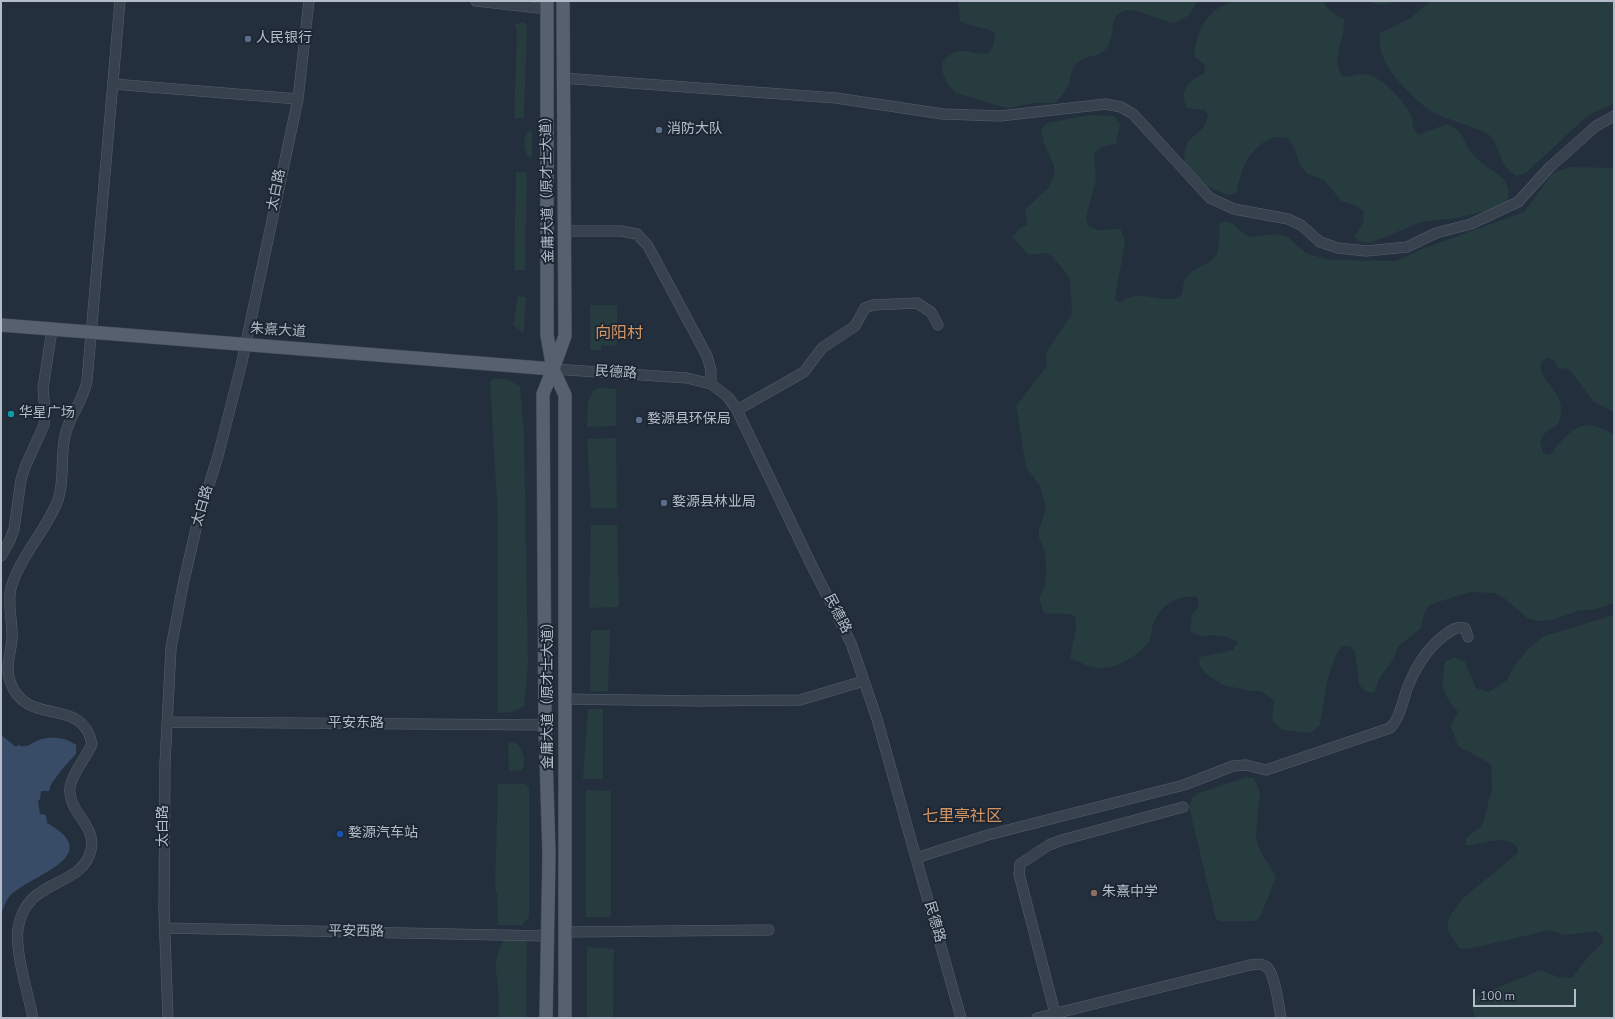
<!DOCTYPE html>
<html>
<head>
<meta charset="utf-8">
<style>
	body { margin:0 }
	#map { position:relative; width:1615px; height:1019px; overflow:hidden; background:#242f3e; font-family:"Nunito Sans",sans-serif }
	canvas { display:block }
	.frame { position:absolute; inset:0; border:2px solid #b4bcc9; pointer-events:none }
	.scale { position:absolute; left:1473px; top:989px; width:103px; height:18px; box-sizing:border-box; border:2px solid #b4bcc9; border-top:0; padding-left:5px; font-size:12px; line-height:14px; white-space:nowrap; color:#b4bcc9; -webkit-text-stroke:3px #1d2633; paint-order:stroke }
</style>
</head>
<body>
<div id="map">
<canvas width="1615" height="1019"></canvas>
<div class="frame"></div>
<div class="scale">100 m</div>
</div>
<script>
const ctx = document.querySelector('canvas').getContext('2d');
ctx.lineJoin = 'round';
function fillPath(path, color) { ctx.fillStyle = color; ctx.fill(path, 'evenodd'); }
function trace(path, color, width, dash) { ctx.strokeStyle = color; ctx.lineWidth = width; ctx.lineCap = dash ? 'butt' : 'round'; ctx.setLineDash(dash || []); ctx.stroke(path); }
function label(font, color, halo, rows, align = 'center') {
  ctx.font = font + ' "Nunito Sans","Noto Sans SC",sans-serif'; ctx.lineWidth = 4; ctx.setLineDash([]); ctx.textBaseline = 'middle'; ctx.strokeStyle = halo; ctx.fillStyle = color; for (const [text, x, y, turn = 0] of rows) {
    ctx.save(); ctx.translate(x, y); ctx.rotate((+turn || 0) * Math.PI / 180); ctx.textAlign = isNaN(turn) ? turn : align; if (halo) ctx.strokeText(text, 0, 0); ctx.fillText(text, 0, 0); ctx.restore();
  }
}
fillPath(new Path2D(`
	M 958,1 L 1198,1 L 1189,15 L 1175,23 C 1160,21 1138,9 1128,10 C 1109,12 1115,29 1110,41 C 1104,59 1087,54 1078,62 C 1070,69 1072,78 1068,87 C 1064,93 1059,99 1054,103 L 1034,103 L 1007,108 L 956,93 L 947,83 L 942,71 L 943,61 C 962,42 968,57 989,53 C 993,47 996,40 994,32 C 984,26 970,28 960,21 Z
	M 1236,1 L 1323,1 C 1326,10 1336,15 1344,19 C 1346,39 1330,59 1342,76 C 1350,78 1356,74 1363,74 C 1380,74 1404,101 1411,115 C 1414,119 1412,123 1413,127 C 1414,130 1417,133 1418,135 L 1447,124 C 1466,134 1461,137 1471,152 C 1479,164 1496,171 1504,180 C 1509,186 1509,194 1508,201 L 1494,209 L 1456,218 L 1421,222 L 1370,243 L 1358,241 L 1354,237 L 1363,223 L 1364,212 L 1355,205 L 1341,201 L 1324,180 L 1308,174 L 1300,165 L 1295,150 L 1288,138 C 1283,138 1276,136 1272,138 C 1248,148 1241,169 1237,192 L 1228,195 L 1201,184 L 1185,164 L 1184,155 L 1188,141 L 1204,127 L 1208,116 L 1205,110 L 1187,108 C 1178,91 1189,79 1204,74 L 1205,65 L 1194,56 C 1196,29 1209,7 1236,1 Z
	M 1368,1 L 1401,1 L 1379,5 Z
	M 1428,1 L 1614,1 L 1614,103 L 1587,116 L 1527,172 L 1517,176 C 1499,167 1502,151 1491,137 C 1485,129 1462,125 1452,120 C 1443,117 1431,112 1424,106 C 1404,89 1375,61 1380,33 L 1409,19 L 1429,3 Z
	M 525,22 L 527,28 L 524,118 L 514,118 L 517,31 L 515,24 Z
	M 1090,115 L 1114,116 L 1120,124 L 1116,144 L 1102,147 L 1094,153 L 1096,180 L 1088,209 L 1086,220 L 1089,226 C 1106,235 1107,226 1121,230 L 1125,242 L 1115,299 L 1120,303 C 1123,301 1127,298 1131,297 C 1148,292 1164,305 1181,296 C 1183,289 1183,281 1188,275 C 1195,267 1214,263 1217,253 C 1220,244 1219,233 1219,224 L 1224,221 L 1232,223 L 1245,235 L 1253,237 L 1275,234 L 1288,237 L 1307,254 L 1332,260 L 1396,261 L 1425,248 L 1524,212 L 1553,173 L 1569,167 L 1614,168 L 1614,412 L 1594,402 L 1569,369 L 1558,368 L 1555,361 L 1547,358 L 1541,362 C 1538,380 1559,388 1561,406 C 1562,412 1560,418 1558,424 L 1545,433 L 1540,441 L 1543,453 L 1550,455 C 1560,442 1575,421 1594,426 C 1601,427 1608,432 1614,435 L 1614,603 L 1593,610 L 1580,610 L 1552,620 L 1537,621 L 1527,618 L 1503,597 L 1495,593 L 1471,592 L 1441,601 L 1430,605 L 1424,613 L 1421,628 L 1398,647 L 1393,660 L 1380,677 L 1374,693 L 1367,692 L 1359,685 L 1355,652 L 1350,646 L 1342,646 L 1335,657 L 1327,682 L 1320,725 L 1311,733 L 1282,730 L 1272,721 L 1274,701 L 1261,691 L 1250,691 L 1223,685 L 1205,673 L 1199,664 L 1200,657 L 1233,650 L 1238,642 L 1228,637 L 1213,635 L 1202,637 L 1190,631 L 1192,614 L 1199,607 L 1197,597 C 1178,594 1160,606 1153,624 C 1151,629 1152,634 1150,639 C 1145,652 1116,669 1102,668 C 1090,668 1081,663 1070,658 L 1076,627 L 1075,616 C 1065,612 1055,615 1044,613 L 1039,599 L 1045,585 L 1046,569 L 1045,552 L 1039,538 L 1039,530 L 1046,508 L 1040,486 L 1026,467 L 1016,406 L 1047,366 L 1046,353 L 1072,314 L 1070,278 L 1052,256 L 1045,253 L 1028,255 L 1013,237 L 1019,229 L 1027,225 L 1025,210 L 1048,188 L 1054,176 L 1054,165 L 1044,144 L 1041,129 L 1047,123 Z
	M 532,131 L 532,157 L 529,157 C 523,150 523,140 527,132 Z
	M 516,172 L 527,172 L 525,270 L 514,270 Z
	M 518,296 L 526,297 L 524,331 L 522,332 L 513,325 Z
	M 590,305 L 617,305 L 617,346 L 602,345 L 601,350 L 590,350 Z
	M 493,379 L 506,379 L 520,386 L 524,433 L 528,664 L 524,706 L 512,712 L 498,713 L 498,518 L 490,383 Z
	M 598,388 L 616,389 L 616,426 L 587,427 C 588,413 585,395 598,388 Z
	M 616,438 L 617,508 L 591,508 L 587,439 Z
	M 591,525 L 617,525 L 619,607 L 589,608 Z
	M 1614,615 L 1614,1018 L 1475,1018 L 1472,1008 L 1477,996 L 1541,970 L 1558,977 L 1572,978 L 1588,957 L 1603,943 L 1602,936 L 1597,931 L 1564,935 L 1550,930 L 1468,949 L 1459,948 L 1447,929 L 1449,917 L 1463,898 L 1518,853 L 1517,846 C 1501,833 1483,846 1466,845 L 1466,838 L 1482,826 L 1492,789 L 1491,764 L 1458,746 L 1451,726 L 1458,712 C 1441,691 1441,689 1445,662 L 1454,657 L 1465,662 L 1476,688 L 1489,692 L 1507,680 L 1515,665 L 1528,649 L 1544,636 Z
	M 591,630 L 610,630 L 608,691 L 590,692 Z
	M 588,709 L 603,709 L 603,779 L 583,779 Z
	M 508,742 L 514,742 C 523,748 527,760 522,770 L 509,771 Z
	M 1247,777 L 1254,778 L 1260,792 L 1256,836 C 1259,856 1269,861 1276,877 L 1260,917 L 1255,921 L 1221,921 L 1216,919 L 1214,911 L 1189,807 L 1192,798 L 1199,793 Z
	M 498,784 L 525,784 L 529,787 L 529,917 L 522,925 L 498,925 L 497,894 L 495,888 Z
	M 586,790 L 611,791 L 611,915 L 610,917 L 586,917 Z
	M 505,938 L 527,939 L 526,1018 L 498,1018 C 498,1012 499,1005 499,999 C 498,974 490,960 505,938 Z
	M 587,947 L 614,949 L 613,1018 L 587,1018 Z`), '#263c3f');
fillPath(new Path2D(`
	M 1,735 L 16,747 L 18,745 C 29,749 31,742 42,739 C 52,736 68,738 76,745 L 76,754 L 63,768 L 51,784 L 49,791 L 41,791 L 40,800 L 38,800 L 40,814 L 46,815 L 47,823 C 109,857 26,876 9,897 C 5,902 3,909 1,914 Z`), '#394c67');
const minor = new Path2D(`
	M 476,1 L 547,9
	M 562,78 L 836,98 L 943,114 L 1000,116 L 1106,104 L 1121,107 L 1133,114 L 1210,198 L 1234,209 L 1288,219 L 1301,225 L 1320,242 L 1338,248 L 1366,251 L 1407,247 L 1436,233 L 1471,224 L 1518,202 L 1550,167 L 1596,126 L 1614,116
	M 113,84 L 298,99
	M 564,231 L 621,231 L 637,234 L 648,246 L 707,356 L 711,370 L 711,384
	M 553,369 L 687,378 L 711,384 L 728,397 L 737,410 L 810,562 L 851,643 L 877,719 L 961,1018
	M 737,410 L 804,372 L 822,348 L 855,326 L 865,308 L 873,305 L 917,303 L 931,312 L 938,325
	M 1,556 L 10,540 L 14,529 L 21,480 L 25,467 L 44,425 L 45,411 L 43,388 L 52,330
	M 565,699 L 699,701 L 800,700 L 864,681
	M 167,722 L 545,725
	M 916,858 L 988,835 L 1184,785 L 1233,766 L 1246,765 L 1266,770 L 1390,728 C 1400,718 1402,703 1407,689 C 1415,668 1427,648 1445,635 C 1451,630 1457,626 1465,628 L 1468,637
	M 165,928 L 547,936
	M 566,932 L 769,930
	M 1055,1013 L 1019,874 L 1020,864 L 1049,845 L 1062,840 L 1183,807
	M 33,1018 C 28,993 15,953 18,929 C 25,877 82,889 91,850 C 97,825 67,812 70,787 C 73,771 86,758 92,744 C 83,695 26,729 10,681 C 5,667 11,653 12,639 C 13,623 7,603 11,588 C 20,556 46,531 58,500 C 65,479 60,457 65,436 C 69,416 83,402 87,381 L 120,1
	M 168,1018 L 164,910 L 165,763 L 171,648 L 183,585 L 198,520 L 218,456 L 241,366 L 298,99 L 309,1
	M 1037,1018 L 1250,965 C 1256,964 1263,963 1268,968 C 1275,976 1279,1007 1281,1018`);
const major = new Path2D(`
	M 563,1 L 565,336 L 553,369 L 565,395 L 565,1018
	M 1,325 L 553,369
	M 546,1018 L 549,854 L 545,725 L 543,394 L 553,369 L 547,335 L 547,1`);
trace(minor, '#565f6c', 11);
trace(major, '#414a57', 14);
trace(minor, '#38414e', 10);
trace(major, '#56606e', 13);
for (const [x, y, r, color] of [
	[248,39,4,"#5c6f8a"],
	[659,130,4,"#5c6f8a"],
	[11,414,4,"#0f9aa8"],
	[639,420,4,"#5c6f8a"],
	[664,503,4,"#5c6f8a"],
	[340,834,4,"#1a4fb4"],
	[1094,893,4,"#8d6e63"]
]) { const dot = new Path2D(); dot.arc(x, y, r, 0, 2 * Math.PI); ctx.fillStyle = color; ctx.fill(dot); trace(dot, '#1d2633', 1.5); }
label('14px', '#b4bcc9', '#1d2633', [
	["人民银行",256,39],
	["消防大队",667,130],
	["华星广场",19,414],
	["婺源县环保局",647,420],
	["婺源县林业局",672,503],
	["婺源汽车站",348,834],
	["朱熹中学",1102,893]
], 'left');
label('14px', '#b4bcc9', '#1d2633', [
	["金庸大道（原才士大道）",548,186,-91],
	["太白路",277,190,-78],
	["朱熹大道",278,331,4],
	["民德路",616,373,4],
	["太白路",203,506,-74],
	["民德路",837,614,63],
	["金庸大道（原才士大道）",549,692,-90],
	["平安东路",356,724],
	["太白路",164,826,-90],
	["民德路",934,922,74],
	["平安西路",356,932,1]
]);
label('16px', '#d59563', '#1d2633', [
	["向阳村",619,334],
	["七里亭社区",962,817]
]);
</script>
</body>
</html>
